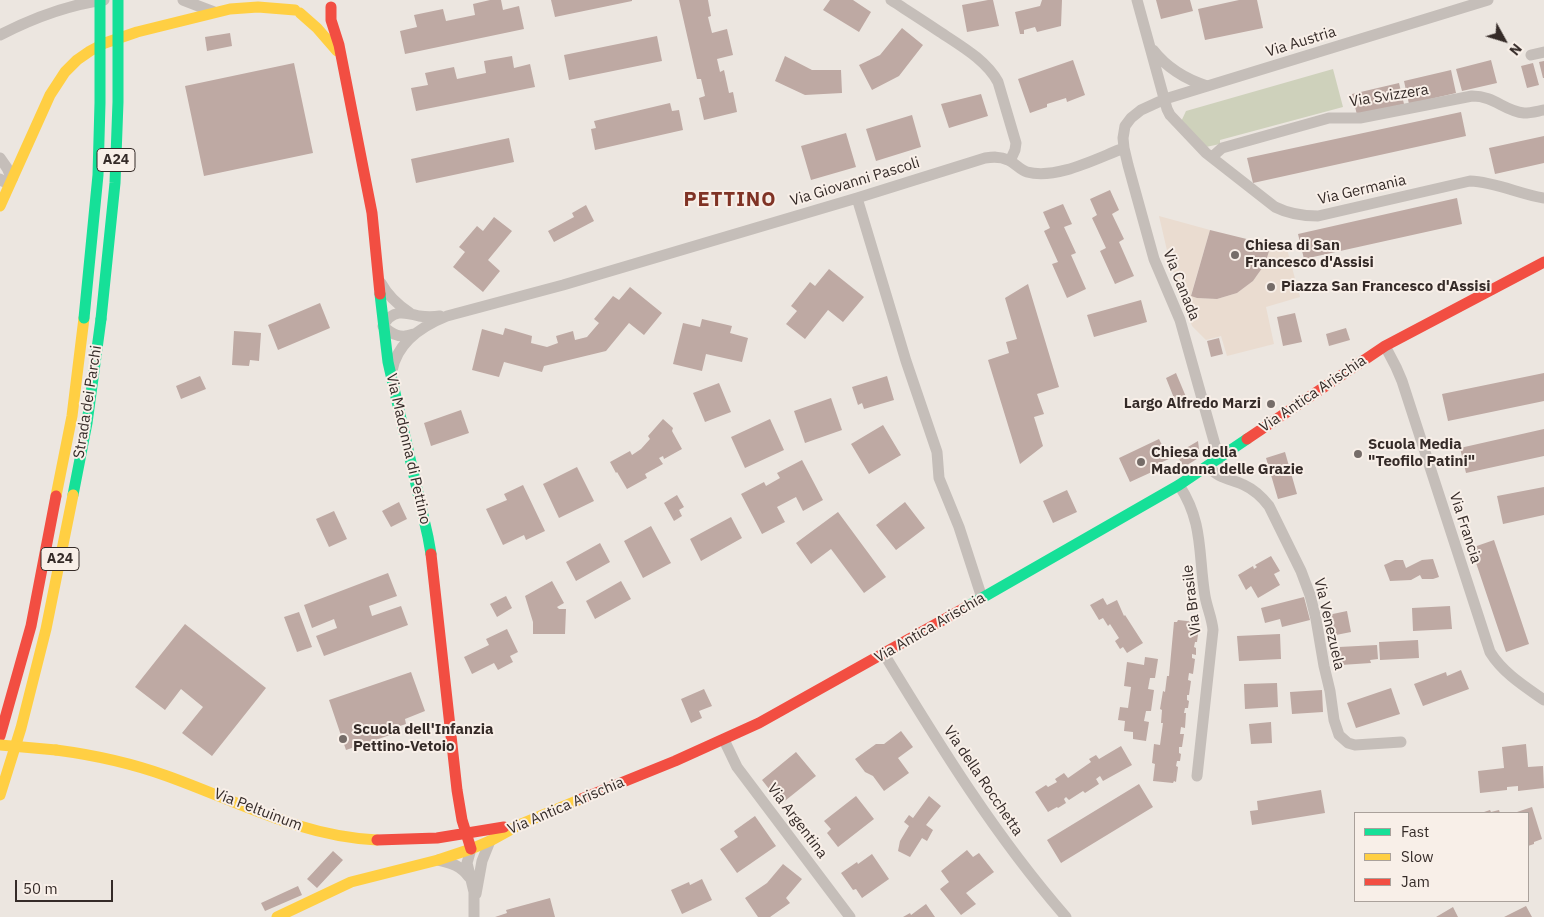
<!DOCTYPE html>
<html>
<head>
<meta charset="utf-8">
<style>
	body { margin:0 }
	#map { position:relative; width:1544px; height:917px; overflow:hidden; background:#ece6e0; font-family:"IBM Plex Sans",sans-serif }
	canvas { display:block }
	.legend { position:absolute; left:1354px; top:812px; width:175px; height:90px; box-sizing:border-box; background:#f8efe8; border:1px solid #aaa19b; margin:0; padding:6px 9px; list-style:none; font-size:15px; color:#352b28 }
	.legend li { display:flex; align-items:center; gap:10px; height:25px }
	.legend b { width:25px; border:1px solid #aaa19b }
	.north { position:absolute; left:1479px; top:15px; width:50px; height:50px; -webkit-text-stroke:4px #f8efe8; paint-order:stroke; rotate:129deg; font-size:14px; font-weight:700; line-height:20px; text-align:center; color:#352b28 }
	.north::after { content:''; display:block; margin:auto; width:18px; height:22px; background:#352b28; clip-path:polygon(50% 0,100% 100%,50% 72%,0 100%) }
	.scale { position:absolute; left:15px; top:880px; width:98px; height:22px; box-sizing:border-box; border:2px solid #352b28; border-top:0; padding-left:6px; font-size:15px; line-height:18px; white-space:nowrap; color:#352b28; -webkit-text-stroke:4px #f8efe8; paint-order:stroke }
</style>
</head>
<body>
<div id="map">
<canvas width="1544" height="917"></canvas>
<ul class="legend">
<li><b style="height:6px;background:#16e098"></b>Fast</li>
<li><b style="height:6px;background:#ffcf43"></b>Slow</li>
<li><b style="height:6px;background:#f24e42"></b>Jam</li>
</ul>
<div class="north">N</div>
<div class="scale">50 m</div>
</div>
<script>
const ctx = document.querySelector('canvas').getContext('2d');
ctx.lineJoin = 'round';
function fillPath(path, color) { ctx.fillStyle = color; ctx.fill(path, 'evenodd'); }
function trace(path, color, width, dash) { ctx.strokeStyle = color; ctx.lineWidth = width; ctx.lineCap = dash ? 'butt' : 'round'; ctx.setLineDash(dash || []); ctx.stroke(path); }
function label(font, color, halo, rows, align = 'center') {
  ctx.font = font + ' "IBM Plex Sans",sans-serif'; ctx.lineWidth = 4; ctx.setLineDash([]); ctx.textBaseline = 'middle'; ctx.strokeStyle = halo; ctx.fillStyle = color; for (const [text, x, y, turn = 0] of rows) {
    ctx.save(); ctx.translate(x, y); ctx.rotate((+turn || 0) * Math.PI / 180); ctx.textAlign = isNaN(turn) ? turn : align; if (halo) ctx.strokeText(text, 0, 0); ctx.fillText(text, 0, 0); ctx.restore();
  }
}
fillPath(new Path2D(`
	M 1333,69 L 1343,107 L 1220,140 L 1220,144 L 1206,147 L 1179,126 L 1186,111 Z`), '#ced1bb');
fillPath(new Path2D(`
	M 1159,216 L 1210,230 L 1191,295 L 1197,298 L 1217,299 L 1237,293 L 1253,281 L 1265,264 L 1271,245 L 1287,249 L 1300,297 L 1266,307 L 1274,344 L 1227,356 L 1221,336 L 1206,340 L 1192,326 L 1169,259 Z`), '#eadcd0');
fillPath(new Path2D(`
	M 490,0 L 501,0 L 503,10 L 519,6 L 524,29 L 405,54 L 400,31 L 417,27 L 414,15 L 443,9 L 446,21 L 475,15 L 473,4 Z
	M 551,0 L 632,0 L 632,1 L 555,17 Z
	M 679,0 L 708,0 L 711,16 L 708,17 L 712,33 L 727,29 L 733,55 L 717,59 L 720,72 L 724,70 L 729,93 L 733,92 L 737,112 L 704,120 L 699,98 L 705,96 L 701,79 L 697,79 Z
	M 830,0 L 853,0 L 871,12 L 859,32 L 823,10 Z
	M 988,0 L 993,0 L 999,26 L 967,32 L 962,5 Z
	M 1042,0 L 1062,0 L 1061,26 L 1037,32 L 1035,27 L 1024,30 L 1024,34 L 1020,34 L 1015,12 L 1040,6 Z
	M 1156,0 L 1190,0 L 1193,11 L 1161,19 Z
	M 1239,0 L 1257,0 L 1263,28 L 1205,40 L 1198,9 Z
	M 902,28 L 923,45 L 899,76 L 872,90 L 859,65 L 880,55 Z
	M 230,33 L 232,46 L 207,51 L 205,37 Z
	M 657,36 L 662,61 L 569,80 L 564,55 Z
	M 512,56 L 514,68 L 530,64 L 535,87 L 416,111 L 411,88 L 428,85 L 425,73 L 454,67 L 457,79 L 486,73 L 484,61 Z
	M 785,56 L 812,70 L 841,70 L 842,93 L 805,95 L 775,81 Z
	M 1073,60 L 1085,95 L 1067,102 L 1066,98 L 1047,104 L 1047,107 L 1030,113 L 1018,79 Z
	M 1491,60 L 1497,83 L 1462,91 L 1456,69 Z
	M 1544,61 L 1544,78 L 1543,78 L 1539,62 Z
	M 294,63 L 313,153 L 204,176 L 185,86 Z
	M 1533,63 L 1539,85 L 1527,88 L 1521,66 Z
	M 1451,70 L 1456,93 L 1409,104 L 1404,81 Z
	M 1399,83 L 1404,104 L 1357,115 L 1352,94 Z
	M 981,94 L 988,116 L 949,128 L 941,104 Z
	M 670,103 L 672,111 L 679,110 L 683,130 L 595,150 L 591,129 L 596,128 L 594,121 Z
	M 1461,112 L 1466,136 L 1253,183 L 1247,158 Z
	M 912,115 L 921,147 L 876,161 L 866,129 Z
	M 846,133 L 856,167 L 811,180 L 801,146 Z
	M 1544,136 L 1544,163 L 1495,174 L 1489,148 Z
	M 509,138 L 514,162 L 416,183 L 411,159 Z
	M 1110,190 L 1119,210 L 1112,214 L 1124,239 L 1119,242 L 1134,276 L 1115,284 L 1100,251 L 1106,248 L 1092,218 L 1097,215 L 1090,199 Z
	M 1457,198 L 1462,224 L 1304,259 L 1298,234 Z
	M 1063,204 L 1072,224 L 1064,227 L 1076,253 L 1071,255 L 1086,289 L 1067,298 L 1052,264 L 1058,262 L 1044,231 L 1050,228 L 1043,212 Z
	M 586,205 L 594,221 L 554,242 L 548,231 L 574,217 L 572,213 Z
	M 494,217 L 512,231 L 488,260 L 500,271 L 483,292 L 453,267 L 465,252 L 459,247 L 477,226 L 483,231 Z
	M 1210,230 L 1271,245 L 1265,264 L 1253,281 L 1237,293 L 1217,299 L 1197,298 L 1191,296 Z
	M 829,269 L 864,297 L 843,322 L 828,310 L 805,339 L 786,324 L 797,311 L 791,306 L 810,282 L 815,286 Z
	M 1028,284 L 1059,387 L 1037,394 L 1044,414 L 1034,417 L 1043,446 L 1020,464 L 988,360 L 1009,353 L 1006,342 L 1017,339 L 1005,298 Z
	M 630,287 L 662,313 L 644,335 L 629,323 L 606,351 L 544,366 L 542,372 L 504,362 L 499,377 L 472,370 L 482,329 L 503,335 L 505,328 L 532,336 L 531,343 L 547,347 L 558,343 L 556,336 L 573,331 L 575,340 L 587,337 L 599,323 L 594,319 L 613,296 L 619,300 Z
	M 1141,300 L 1147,322 L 1094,337 L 1087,315 Z
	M 320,303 L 330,328 L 278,350 L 268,325 Z
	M 1295,313 L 1302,342 L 1283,346 L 1277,317 Z
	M 702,319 L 732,326 L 730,333 L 748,338 L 742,362 L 706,354 L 702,371 L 673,364 L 683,323 L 700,327 Z
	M 1346,328 L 1350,340 L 1329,346 L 1326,334 Z
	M 234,331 L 261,333 L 259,361 L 250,360 L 249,366 L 232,365 Z
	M 1219,338 L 1223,354 L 1211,357 L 1207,341 Z
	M 1176,373 L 1189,404 L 1178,408 L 1166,378 Z
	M 1544,373 L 1544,401 L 1448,421 L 1442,394 Z
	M 200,376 L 206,389 L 181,399 L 176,386 Z
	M 887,376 L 894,400 L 864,409 L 862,403 L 858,405 L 852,387 Z
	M 719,383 L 731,412 L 705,422 L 693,393 Z
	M 831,398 L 842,430 L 805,443 L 794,411 Z
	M 461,410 L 469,433 L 431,446 L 424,423 Z
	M 663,419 L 673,428 L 672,431 L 682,449 L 664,459 L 663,456 L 659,458 L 663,464 L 645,474 L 647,478 L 627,489 L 617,472 L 616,473 L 610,462 L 630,451 L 632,455 L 641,449 L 650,439 L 648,436 Z
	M 770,419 L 784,450 L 745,468 L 731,437 Z
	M 883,425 L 901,455 L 869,474 L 851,444 Z
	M 1544,429 L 1544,456 L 1466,473 L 1460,448 Z
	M 1159,439 L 1169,459 L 1153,466 L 1154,471 L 1130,482 L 1119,458 Z
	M 1198,441 L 1200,457 L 1184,467 L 1176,454 Z
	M 1285,452 L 1297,494 L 1278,499 L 1266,458 Z
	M 802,460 L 823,500 L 803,511 L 796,497 L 777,507 L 785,522 L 762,534 L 741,494 L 764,482 L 766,486 L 780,478 L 777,473 Z
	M 577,467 L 594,501 L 559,518 L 543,484 Z
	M 523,485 L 545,531 L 526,540 L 524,535 L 503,545 L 486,509 L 507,500 L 504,494 Z
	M 1544,487 L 1544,515 L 1503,524 L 1497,496 Z
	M 1067,490 L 1077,512 L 1053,523 L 1043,501 Z
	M 677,495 L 684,507 L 679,510 L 682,516 L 674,521 L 664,503 Z
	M 399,502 L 407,519 L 391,527 L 382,511 Z
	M 905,502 L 925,528 L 896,550 L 876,525 Z
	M 334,511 L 347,539 L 329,547 L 316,519 Z
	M 838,512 L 886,577 L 864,593 L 831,549 L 811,564 L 796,543 Z
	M 731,517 L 742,538 L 701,561 L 690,539 Z
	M 651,526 L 671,563 L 643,578 L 624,541 Z
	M 1494,540 L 1529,644 L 1506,652 L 1471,548 Z
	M 600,543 L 610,562 L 576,581 L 566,562 Z
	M 1271,556 L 1280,571 L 1274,574 L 1280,585 L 1258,598 L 1251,586 L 1246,590 L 1238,575 L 1253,566 L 1254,569 L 1257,567 L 1255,565 Z
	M 1433,559 L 1439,577 L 1433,579 L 1422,579 L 1420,575 L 1411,580 L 1390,581 L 1384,565 L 1395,560 L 1403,560 L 1406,568 L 1422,560 Z
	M 388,573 L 397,596 L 369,606 L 372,616 L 401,606 L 408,625 L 324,656 L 316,636 L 337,628 L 334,619 L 312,628 L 304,605 Z
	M 552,581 L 564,603 L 557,607 L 559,609 L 566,609 L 565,634 L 533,634 L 533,622 L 525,596 Z
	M 621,581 L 631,599 L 595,619 L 586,601 Z
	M 506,596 L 512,608 L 497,617 L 490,604 Z
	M 1304,597 L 1310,620 L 1282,627 L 1280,619 L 1265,623 L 1261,608 Z
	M 1103,598 L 1107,605 L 1117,600 L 1124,616 L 1125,615 L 1143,643 L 1127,653 L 1123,647 L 1120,649 L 1115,641 L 1119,638 L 1110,624 L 1108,626 L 1103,618 L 1099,620 L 1090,605 Z
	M 1450,606 L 1452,629 L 1413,631 L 1412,608 Z
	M 1347,611 L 1351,632 L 1331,636 L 1328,615 Z
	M 299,612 L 312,647 L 297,652 L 284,617 Z
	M 1178,620 L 1196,622 L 1196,627 L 1199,627 L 1197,642 L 1195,642 L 1194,647 L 1196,648 L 1196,655 L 1192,654 L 1192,658 L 1195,659 L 1193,674 L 1189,673 L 1188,680 L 1191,681 L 1189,695 L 1187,695 L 1187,700 L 1189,701 L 1188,708 L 1185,708 L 1184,713 L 1186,713 L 1185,728 L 1181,727 L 1180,734 L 1184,734 L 1182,747 L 1179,747 L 1179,753 L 1181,754 L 1180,761 L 1177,761 L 1176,766 L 1178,767 L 1176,782 L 1174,781 L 1173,783 L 1153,781 L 1155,764 L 1152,763 L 1154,744 L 1160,745 L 1163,723 L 1161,723 L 1162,710 L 1160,709 L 1163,691 L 1165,692 L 1167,676 L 1169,676 L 1174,622 L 1177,622 Z
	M 185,624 L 266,688 L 212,756 L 182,733 L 203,707 L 181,689 L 165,710 L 135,687 Z
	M 507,629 L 518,652 L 510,656 L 513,662 L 498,670 L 494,663 L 472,674 L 464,657 L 489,645 L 486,639 Z
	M 1280,634 L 1281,659 L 1239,661 L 1237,636 Z
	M 1418,640 L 1419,658 L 1380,660 L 1379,642 Z
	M 1377,645 L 1378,659 L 1370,660 L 1371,663 L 1341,665 L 1339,647 Z
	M 1145,657 L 1158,659 L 1155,678 L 1150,678 L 1148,689 L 1154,690 L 1151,711 L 1146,711 L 1144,721 L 1149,722 L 1146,741 L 1133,739 L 1133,732 L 1124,731 L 1125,721 L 1118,720 L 1120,707 L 1128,708 L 1131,687 L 1124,686 L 1127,662 L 1144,665 Z
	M 1461,670 L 1469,689 L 1423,706 L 1414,684 L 1446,672 L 1447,676 Z
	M 411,672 L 425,711 L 405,719 L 406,724 L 388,730 L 390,735 L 346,750 L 329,700 Z
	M 1277,683 L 1278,707 L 1245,709 L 1244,684 Z
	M 1391,688 L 1400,714 L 1356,728 L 1347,703 Z
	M 704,689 L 712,706 L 699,711 L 702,718 L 691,723 L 681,699 Z
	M 1322,690 L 1323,712 L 1292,714 L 1290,692 Z
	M 1271,722 L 1272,743 L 1251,744 L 1249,724 Z
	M 901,731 L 913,747 L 898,758 L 909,773 L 884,791 L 873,776 L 865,772 L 855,759 L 876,744 L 884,744 Z
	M 1526,744 L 1528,767 L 1543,766 L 1544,788 L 1518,791 L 1518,786 L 1507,787 L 1507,790 L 1480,793 L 1478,771 L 1504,768 L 1502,747 Z
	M 1121,746 L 1132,765 L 1103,781 L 1100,776 L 1096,779 L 1099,784 L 1085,793 L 1083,791 L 1069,800 L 1066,797 L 1064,799 L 1066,803 L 1058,808 L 1057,807 L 1048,812 L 1035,792 L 1046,785 L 1048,787 L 1057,782 L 1055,779 L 1064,773 L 1068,778 L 1091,762 L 1089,759 L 1096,755 L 1099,759 Z
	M 796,752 L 816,776 L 781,804 L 762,780 Z
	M 1139,784 L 1153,807 L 1061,863 L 1047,840 Z
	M 1321,790 L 1325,813 L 1252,825 L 1250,811 L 1258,810 L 1257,801 Z
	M 856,796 L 874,819 L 838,847 L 827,833 L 831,829 L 824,821 Z
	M 929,796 L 941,806 L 926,825 L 933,830 L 927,841 L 922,838 L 910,857 L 898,851 L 900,841 L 909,826 L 904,822 L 909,815 L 913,818 Z
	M 1532,807 L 1542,839 L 1534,842 L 1534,844 L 1528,846 L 1528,813 L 1514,813 Z
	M 1490,810 L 1491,812 L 1499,810 L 1500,813 L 1481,813 Z
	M 755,816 L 776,846 L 737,873 L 720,849 L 738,837 L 734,831 Z
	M 967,850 L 973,857 L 979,853 L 994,872 L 966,893 L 976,904 L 961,915 L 940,889 L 949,882 L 941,871 Z
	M 333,851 L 343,860 L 317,888 L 307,879 Z
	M 872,854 L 889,879 L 862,898 L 856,889 L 853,890 L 841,873 L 857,862 L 858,864 Z
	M 783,864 L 802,879 L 786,898 L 790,903 L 770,917 L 758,917 L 745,898 L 767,883 Z
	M 702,879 L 712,900 L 682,914 L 671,890 L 689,882 L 690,885 Z
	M 298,886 L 302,895 L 265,911 L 261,903 Z
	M 550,898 L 555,917 L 495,917 L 507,913 L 506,910 Z
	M 926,904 L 935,917 L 903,917 L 910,913 L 911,915 Z
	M 1526,906 L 1532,917 L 1504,917 Z
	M 1453,907 L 1458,917 L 1436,917 Z`), '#bea9a3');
trace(new Path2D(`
	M 183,0 L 214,12
	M 891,0 C 908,11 924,21 940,32 C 961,46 986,60 998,82 L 1016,143 L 1015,150 L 1010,161
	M 1137,0 L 1167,109 L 1170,115 L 1206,153 L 1275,207 C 1289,214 1303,216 1318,216 L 1470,181 C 1496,182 1519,194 1544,198
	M 0,35 C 33,18 67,5 104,0
	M 1153,50 C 1167,68 1185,79 1207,86
	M 1531,55 L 1544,52
	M 1212,157 L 1222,148 L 1329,118 L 1360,118 L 1472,96 C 1495,96 1504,111 1524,113 C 1531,113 1538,111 1544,110
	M 0,158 L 7,168 L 12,179 C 7,183 4,183 0,179
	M 857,198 L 906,361 L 937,452 L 939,478 L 959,527 L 982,598
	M 381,283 C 388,296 398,305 410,313
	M 414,334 C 401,339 392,335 383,326 C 392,309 404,312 419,316 C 426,317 434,317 440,316
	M 1385,346 L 1396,367 L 1402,381 L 1490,652 C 1503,673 1524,686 1544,700
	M 392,371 C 397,342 422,326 447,316 L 563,285 L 857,198 L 985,158 C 992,157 1000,156 1008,160 C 1015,163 1020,170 1027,172 C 1057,180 1097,158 1124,148
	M 1219,459 L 1180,320 L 1154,259 L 1128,165 L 1124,148 L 1123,138 L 1125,126 L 1131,118 L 1141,110 L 1165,99 L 1488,0
	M 1208,466 C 1217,478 1231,479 1244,485 C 1255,490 1262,497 1269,506 L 1301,571 L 1310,595 L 1316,619 L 1324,666 L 1330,691 L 1334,720 L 1339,735 L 1348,743 L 1355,745 L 1401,742
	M 1179,485 C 1204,523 1198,554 1205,596 C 1207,608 1212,618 1213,630 L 1197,776
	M 884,654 C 940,746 996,837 1066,917
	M 724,740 L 737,767 L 850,917
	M 471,849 L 467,863 L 474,892 L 474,917
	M 438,860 C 452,863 461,866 469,877
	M 476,894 L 482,861 L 490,841`), '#c5beb9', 11);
trace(new Path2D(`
	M 380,294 L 388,362 L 428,537 L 431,554
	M 73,495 L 87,423 L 101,319
	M 968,606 L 1179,485 L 1247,439`), '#16e098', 11);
trace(new Path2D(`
	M 300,13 L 317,28 L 337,51
	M 0,206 L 50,95 L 65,72 L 77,60 L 90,51 L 105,43 L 137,32 L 230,9 L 258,7 L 295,10
	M 56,496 L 72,416 L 84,318
	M 56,750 C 94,755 131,763 167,776 C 237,801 302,837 377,840
	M 0,795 L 21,728 L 46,629 L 73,495
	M 277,917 L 351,882 L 438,860 L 471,849 L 492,840 L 521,824 L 581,799`), '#ffcf43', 11);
trace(new Path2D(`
	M 331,7 L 331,20 L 339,45 L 372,213 L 380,294
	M 1247,439 L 1385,346 L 1544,262
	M 431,554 L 457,790 L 462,820 L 471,849
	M 0,736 L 31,626 L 56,496
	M 581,799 L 675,761 L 759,723 L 968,606
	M 377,840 L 437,838 L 504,827`), '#f24e42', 11);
trace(new Path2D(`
	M 84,318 L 98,175 L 100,103 L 100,0
	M 101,319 L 115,183 L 118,102 L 118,0`), '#16e098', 11);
trace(new Path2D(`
	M 0,745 L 56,750`), '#ffcf43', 11);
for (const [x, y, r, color] of [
	[1235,255,5,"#756c68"],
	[1271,287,5,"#756c68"],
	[1271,404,5,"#756c68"],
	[1358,454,5,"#756c68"],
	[1141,462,5,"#756c68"],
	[343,739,5,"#756c68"]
]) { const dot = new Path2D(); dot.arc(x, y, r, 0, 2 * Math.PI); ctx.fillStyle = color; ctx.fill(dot); trace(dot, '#f8efe8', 2); }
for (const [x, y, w] of [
	[116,160,38],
	[60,559,38]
]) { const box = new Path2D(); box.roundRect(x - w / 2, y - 11.5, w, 23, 4); ctx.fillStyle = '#f8efe8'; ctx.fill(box); trace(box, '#352b28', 1); }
label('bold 14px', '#352b28', null, [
	["A24",116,160],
	["A24",60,559]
]);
label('15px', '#352b28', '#f8efe8', [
	["Via Austria",1301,42,-17],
	["Via Svizzera",1389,96,-9],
	["Via Giovanni Pascoli",855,182,-17],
	["Via Germania",1362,190,-13],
	["Via Canada",1181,285,68],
	["Via Antica Arischia",1313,394,-34],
	["Strada dei Parchi",88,402,-81],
	["Via Madonna di Pettino",408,449,77],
	["Via Francia",1465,528,72],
	["Via Brasile",1192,600,-97],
	["Via Venezuela",1329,624,77],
	["Via Antica Arischia",930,628,-30],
	["Via della Rocchetta",983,781,56],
	["Via Antica Arischia",566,806,-23],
	["Via Peltuinum",258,810,21],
	["Via Argentina",797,821,53]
]);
label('bold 15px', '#352b28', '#f8efe8', [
	["Chiesa di San",1245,246],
	["Francesco d'Assisi",1245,263],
	["Piazza San Francesco d'Assisi",1281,287],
	["Largo Alfredo Marzi",1261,404,"right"],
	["Scuola Media",1368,445],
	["\"Teofilo Patini\"",1368,462],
	["Chiesa della",1151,453],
	["Madonna delle Grazie",1151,470],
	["Scuola dell'Infanzia",353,730],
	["Pettino-Vetoio",353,747]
], 'left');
ctx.letterSpacing = '1px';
label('bold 20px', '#803325', '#f8efe8', [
	["PETTINO",730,200]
]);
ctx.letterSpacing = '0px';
</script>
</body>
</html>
